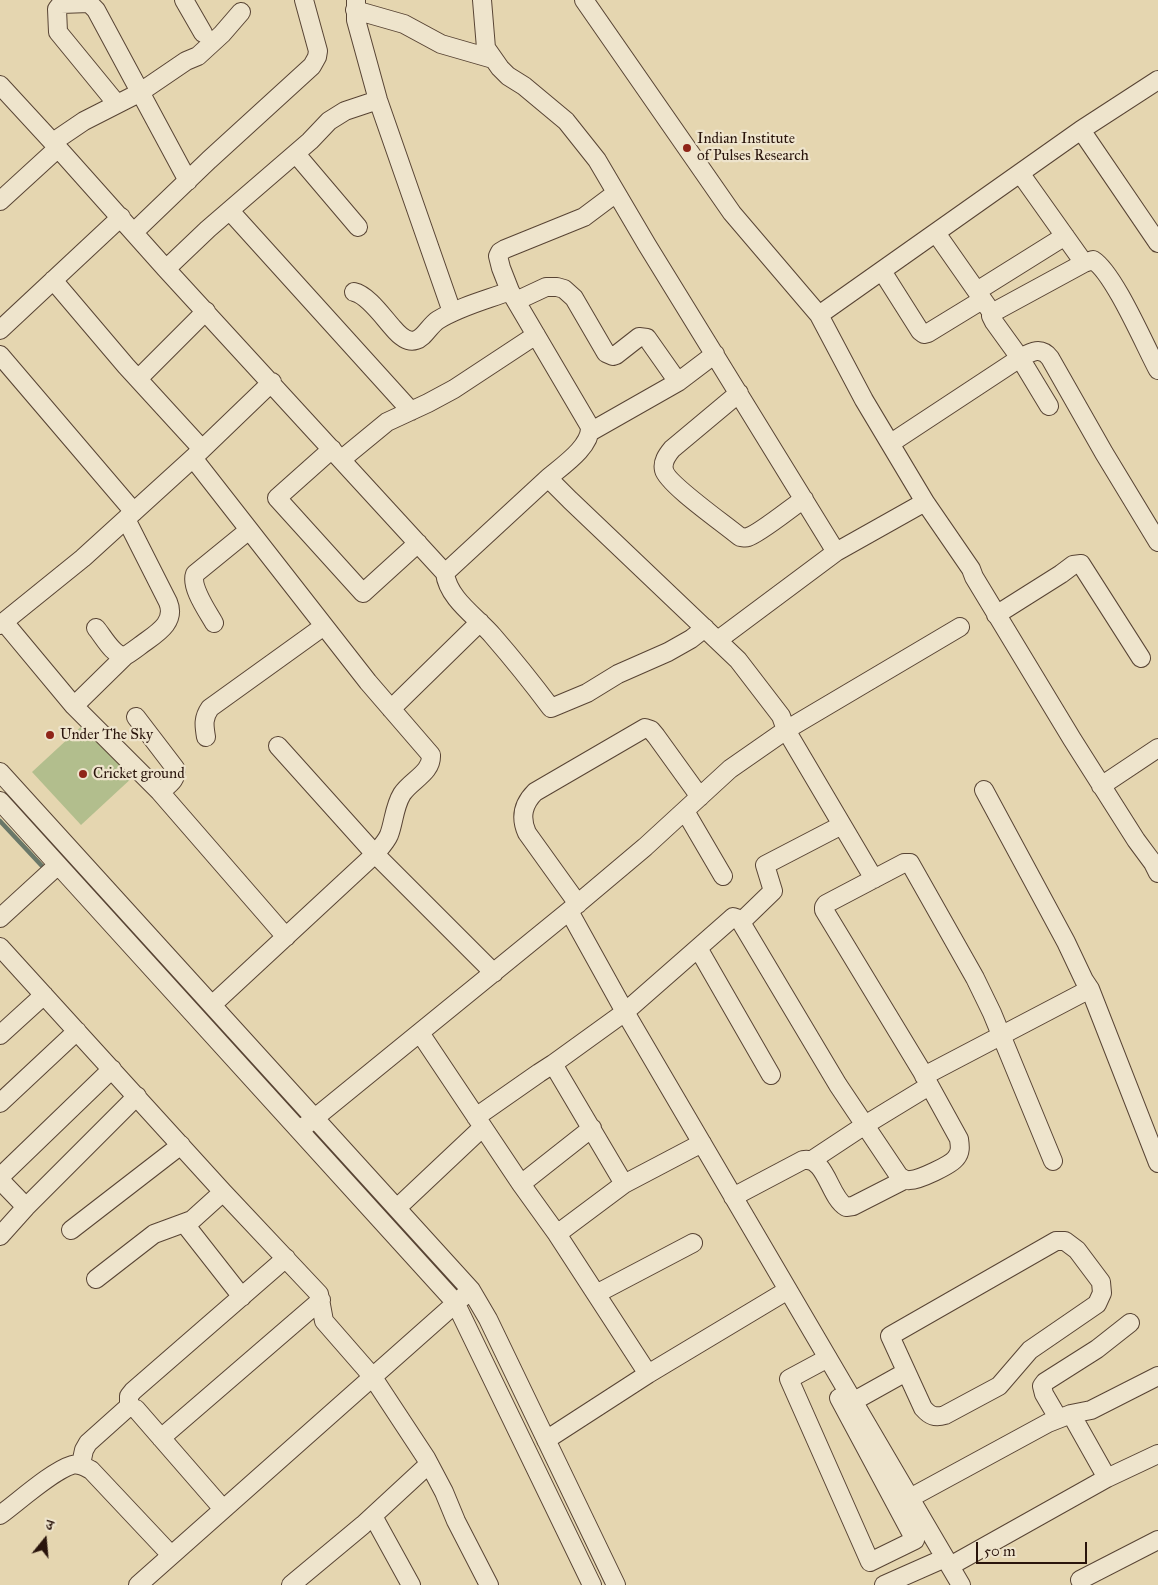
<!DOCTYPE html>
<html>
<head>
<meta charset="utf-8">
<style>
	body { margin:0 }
	#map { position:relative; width:1158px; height:1585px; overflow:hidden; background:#e5d6b0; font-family:"IM FELL Great Primer","Noto Serif Devanagari",serif }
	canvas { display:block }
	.north { position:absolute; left:20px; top:1515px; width:50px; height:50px; -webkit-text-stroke:4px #eee4cc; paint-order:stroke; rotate:17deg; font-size:14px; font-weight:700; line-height:20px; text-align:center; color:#29140b }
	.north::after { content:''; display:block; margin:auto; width:18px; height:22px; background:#29140b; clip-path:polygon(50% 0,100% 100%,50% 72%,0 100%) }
	.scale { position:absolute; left:976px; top:1542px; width:111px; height:22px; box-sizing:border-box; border:2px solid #29140b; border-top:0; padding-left:6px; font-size:15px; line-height:18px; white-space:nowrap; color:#29140b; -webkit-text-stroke:4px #eee4cc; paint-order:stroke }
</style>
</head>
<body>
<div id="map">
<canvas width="1158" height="1585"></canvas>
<div class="north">उ</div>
<div class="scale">50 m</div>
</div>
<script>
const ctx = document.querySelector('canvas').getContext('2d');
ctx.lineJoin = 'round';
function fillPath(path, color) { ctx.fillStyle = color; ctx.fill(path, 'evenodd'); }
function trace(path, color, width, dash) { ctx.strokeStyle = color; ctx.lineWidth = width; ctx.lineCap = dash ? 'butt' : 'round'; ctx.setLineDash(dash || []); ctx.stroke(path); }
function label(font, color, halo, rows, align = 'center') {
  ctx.font = font + ' "IM FELL Great Primer",serif'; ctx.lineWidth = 4.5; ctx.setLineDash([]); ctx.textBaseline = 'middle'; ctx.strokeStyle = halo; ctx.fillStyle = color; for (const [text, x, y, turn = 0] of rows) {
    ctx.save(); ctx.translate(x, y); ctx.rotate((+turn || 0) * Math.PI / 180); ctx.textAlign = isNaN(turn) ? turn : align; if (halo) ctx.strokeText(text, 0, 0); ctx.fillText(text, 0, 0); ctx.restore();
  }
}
fillPath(new Path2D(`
	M 85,723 L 134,776 L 81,825 L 32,772 Z`), '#b2be8d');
trace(new Path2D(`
	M 0,821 L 42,866`), '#6a7869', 4.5);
const minor = new Path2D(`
	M 184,0 L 203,33
	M 356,0 L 356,20 L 378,100 L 452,312
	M 482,0 L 486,48 L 500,68 L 508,76 L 524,86 L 566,121 L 597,160 L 647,245 L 836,552
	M 584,0 L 732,213 L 819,315 L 1081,130
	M 355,10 L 404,24 L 441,44 L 493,59
	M 1158,80 L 1081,130 L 1158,243
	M 0,85 L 58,148 L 0,201
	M 117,104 L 58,32 L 57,9 L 61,4 L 89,3 L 96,10 L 188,181
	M 53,142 L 84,121 L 139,93 L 186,61 L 198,56 L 222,34 L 241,12
	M 58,148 L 166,269 L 445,573
	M 296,154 L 358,227
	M 1020,173 L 1084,263 L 1093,260 C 1114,273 1145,346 1158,370
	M 230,211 L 411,411
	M 134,232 L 209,160 L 312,66 L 317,57 L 318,51 L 304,0
	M 936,233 L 992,313 L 991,316 L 994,322 L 1020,358 C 1031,352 1041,346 1050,358 L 1104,453 L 1158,542
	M 166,269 L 208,229 L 310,141 L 329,121 L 345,111 L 378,100
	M 882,271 L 920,331 L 924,334 L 928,333 L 982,300
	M 53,280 L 126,366 L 202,449
	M 977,291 L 1065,236
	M 354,292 C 368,295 383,317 393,328 C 398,334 407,343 416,340 C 424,338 430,325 438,320 C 461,306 486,300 510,291
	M 516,301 L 546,287 L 557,287 L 564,289 L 574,298 L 606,353 L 613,356 L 616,355 L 639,337 L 647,338 L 678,382
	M 992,313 L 1084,263
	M 819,315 L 864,400 L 925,502 L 971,569 L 974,577 L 1072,739 L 1136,840 L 1153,863 L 1158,873
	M 0,330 L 121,217
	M 0,355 L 134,512
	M 138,379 L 206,311
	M 739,393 L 672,449 C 667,455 662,462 664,470 C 667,484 726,525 740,537 C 743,537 745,538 748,537 C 759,534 792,507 804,499
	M 590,432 L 678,382 L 715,354
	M 891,443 L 1020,358 L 1049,406
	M 332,449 L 277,498 L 363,593 L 418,543
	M 193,458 L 368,682 L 431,755 C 432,773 411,780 402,794 C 394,807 394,822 389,835 C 386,842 380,848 375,854 L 212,1005
	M 342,459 L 387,422 L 428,403 L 454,389 L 536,335
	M 548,478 C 562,466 591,447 590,427 L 510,291 L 501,268 L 498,256 L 500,252 L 505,249 L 584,217 L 616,193
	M 996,615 L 1061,574 L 1073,565 L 1081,564 L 1141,658
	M 4,622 L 74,706 L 160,792 L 286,937
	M 214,623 C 208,612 190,587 195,574 L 249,530
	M 0,625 L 83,558 L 193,458 L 272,382
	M 96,628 C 103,636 113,656 125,656 C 132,652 138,647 145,642 C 159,632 176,621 168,602 L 126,519
	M 705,628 L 691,639 L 668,652 L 618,674 L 587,693 L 551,708 C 533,684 513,659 493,636 C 477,617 448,599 445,573 L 548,478 L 570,500 L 738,660 L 781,716 L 786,730 L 874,879
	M 718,640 L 836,552 L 925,502
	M 74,706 L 125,656
	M 391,709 L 480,622
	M 136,717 L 175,768 C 178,780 168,785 160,792
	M 206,737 C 204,725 203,718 210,708 L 324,626
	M 278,746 L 375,854 L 494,973
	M 0,772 L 471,1290 L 488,1319 L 616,1585
	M 1101,786 L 1158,748
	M 984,790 L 1066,942 L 1084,980 L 1090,989 L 1158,1163
	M 0,801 L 455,1302 L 592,1585
	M 685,811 L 723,876
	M 578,904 L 527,833 C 520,817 523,804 535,792 L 645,728 L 651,730 L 656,736 L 700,797
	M 569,911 L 625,1012 L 961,1585
	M 0,918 L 58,865
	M 741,922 L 773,891 L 765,865 L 842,825
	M 0,947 L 223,1192 L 319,1294 L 324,1321 L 372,1376 L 426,1458 L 444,1492 L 456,1521 L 489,1585
	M 698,948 L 731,919 L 733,917 L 739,919 L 838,1085 L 899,1176 C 902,1178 906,1181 910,1180 C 919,1180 951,1165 956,1158 C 961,1152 960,1146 959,1139 L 921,1070 L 824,910 L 824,907 L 826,904 L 904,863 L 910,863 L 975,978 L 992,1013 L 1053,1161
	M 420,1033 L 521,1184 L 557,1234 L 648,1374
	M 0,1035 L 44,995
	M 553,1064 L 625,1012 L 698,948 L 771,1075
	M 924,1076 L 1090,989
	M 0,1103 L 77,1031
	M 476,1117 L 539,1073 L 553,1064 L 624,1184 L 557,1234
	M 305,1126 L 569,911 L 645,847 L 730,769 L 786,730 L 960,627
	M 812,1160 L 865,1125 L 929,1086
	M 0,1177 L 112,1069
	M 0,1180 L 26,1207
	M 521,1184 L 592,1128
	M 624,1184 L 702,1143
	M 733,1197 L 803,1160 C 826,1156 829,1197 846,1207 L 853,1206 L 904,1180
	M 397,1208 L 483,1127
	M 184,1223 L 242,1297
	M 71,1230 L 181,1145
	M 0,1236 L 26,1207 L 137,1096
	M 1056,1241 L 1065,1241 L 1077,1250 L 1101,1282 L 1102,1293 L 1097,1304 L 1030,1350 L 999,1386 L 945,1415 C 935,1418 930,1416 923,1408 L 890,1336 Z
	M 96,1279 L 154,1234 L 192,1220 L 223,1192
	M 596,1294 L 693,1243
	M 828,1358 L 789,1379 L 870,1562 L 915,1540 L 839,1398
	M 854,1401 L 906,1372
	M 129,1407 L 129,1396 L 133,1391 L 286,1258
	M 1071,1414 L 1107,1478
	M 1058,1418 L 1044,1394 L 1042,1386 L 1045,1382 L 1097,1349 L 1130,1323
	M 161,1438 L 321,1300
	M 546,1440 L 648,1374 L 788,1290
	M 81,1464 L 84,1450 L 88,1443 L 126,1409 L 129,1407 L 136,1409 L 223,1509
	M 910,1498 L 1048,1423 L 1071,1414 L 1091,1410 L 1158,1376
	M 0,1515 C 18,1502 52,1471 72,1465 C 79,1463 85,1467 91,1470 L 171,1555
	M 373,1516 L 411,1585
	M 950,1566 L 1107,1478 L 1158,1454
	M 1080,1580 L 1158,1540
	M 138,1585 L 465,1295
	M 291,1585 L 363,1525 L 429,1464
	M 884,1585 L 945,1558`);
trace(minor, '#584434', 20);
trace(minor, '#eee4cc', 18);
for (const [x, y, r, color] of [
	[687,148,5,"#8f2418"],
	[50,735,5,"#8f2418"],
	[83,774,5,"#8f2418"]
]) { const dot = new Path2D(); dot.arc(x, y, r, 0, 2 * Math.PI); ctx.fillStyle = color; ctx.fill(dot); trace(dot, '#eee4cc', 2); }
label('15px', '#29140b', '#eee4cc', [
	["Indian Institute",697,139],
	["of Pulses Research",697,156],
	["Under The Sky",60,735],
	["Cricket ground",93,774]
], 'left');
</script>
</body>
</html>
